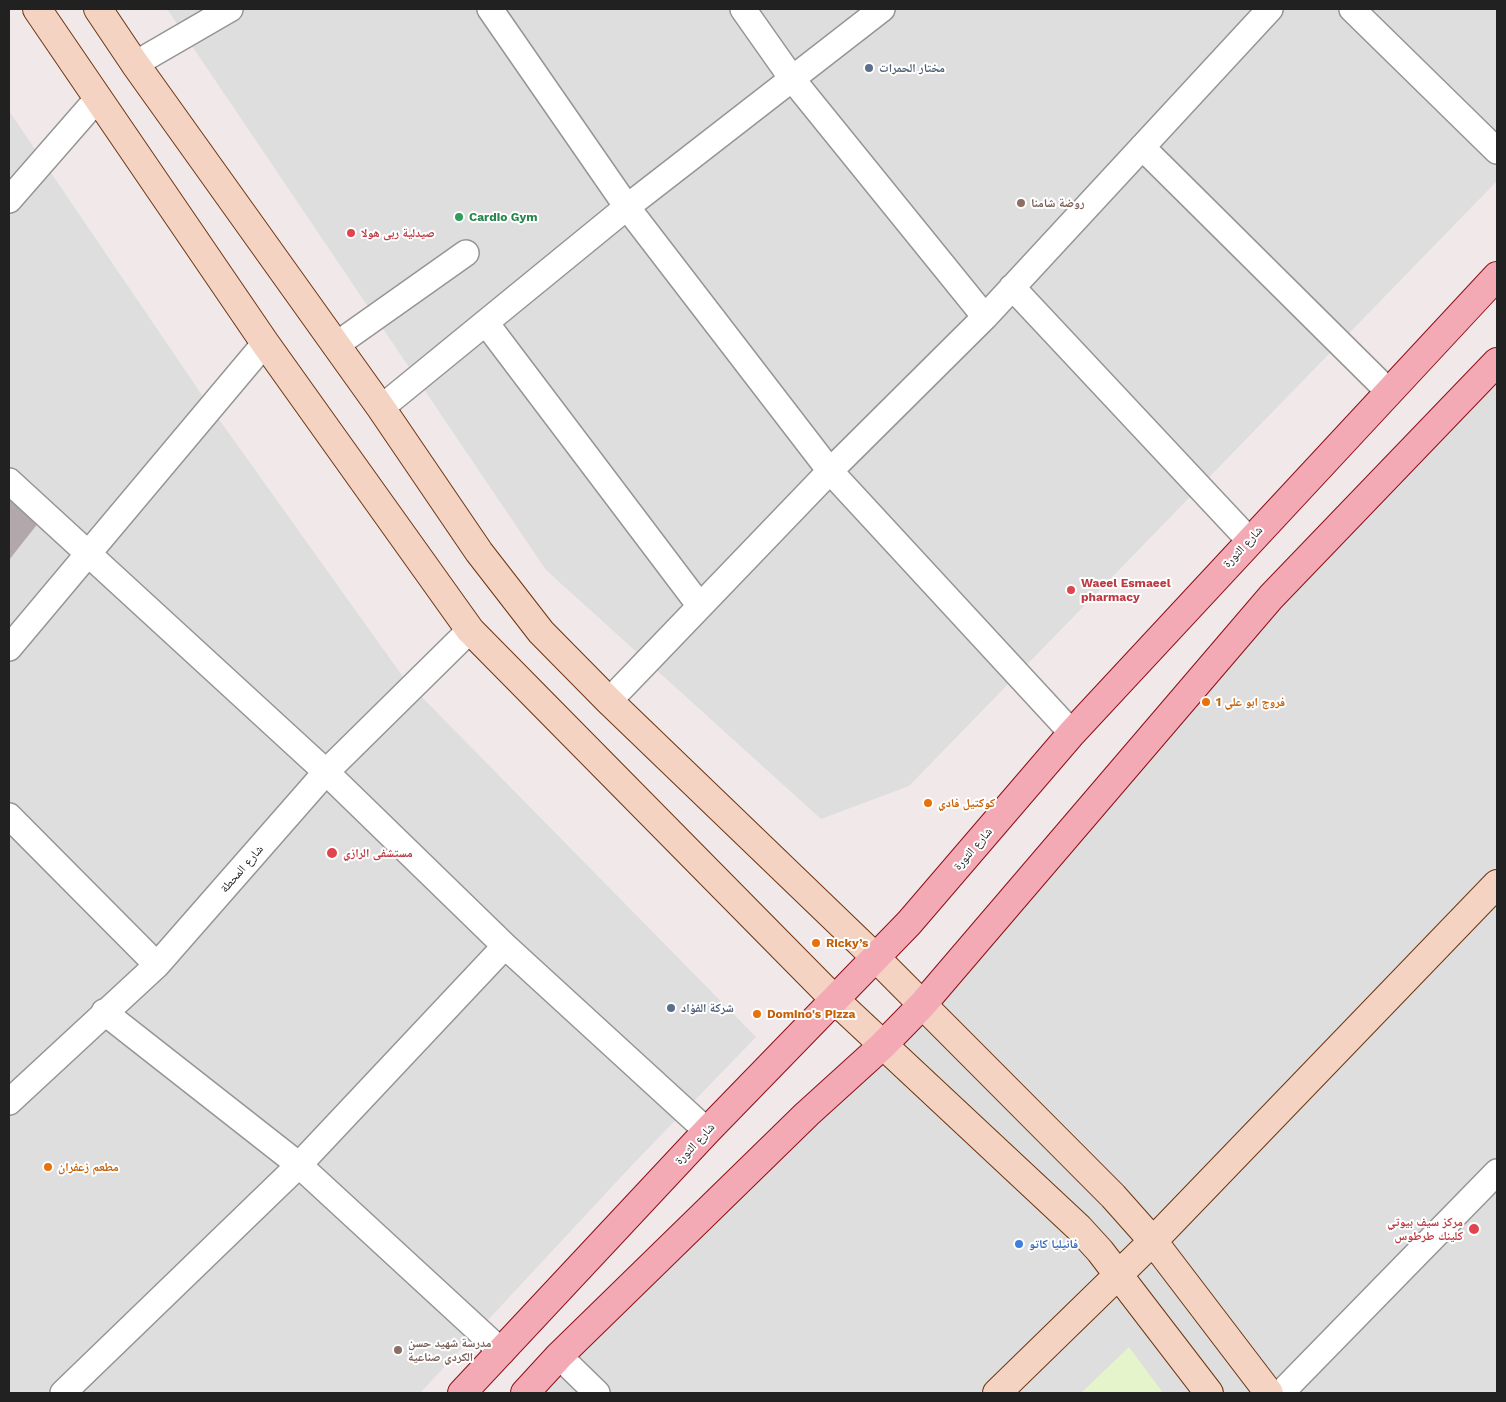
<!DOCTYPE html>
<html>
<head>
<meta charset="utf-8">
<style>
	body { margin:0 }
	#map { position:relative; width:1506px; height:1402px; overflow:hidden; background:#f0e8e9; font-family:"Work Sans",sans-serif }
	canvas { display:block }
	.frame { position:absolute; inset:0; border:10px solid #212121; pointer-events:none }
</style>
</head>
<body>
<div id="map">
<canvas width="1506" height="1402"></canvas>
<div class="frame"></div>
</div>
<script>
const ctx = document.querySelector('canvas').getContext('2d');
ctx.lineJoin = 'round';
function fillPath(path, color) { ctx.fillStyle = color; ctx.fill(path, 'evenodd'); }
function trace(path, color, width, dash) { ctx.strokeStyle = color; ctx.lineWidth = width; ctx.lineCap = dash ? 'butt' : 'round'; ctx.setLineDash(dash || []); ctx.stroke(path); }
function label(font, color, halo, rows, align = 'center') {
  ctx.font = font + ' "Work Sans","Noto Naskh Arabic",sans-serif'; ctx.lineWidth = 4; ctx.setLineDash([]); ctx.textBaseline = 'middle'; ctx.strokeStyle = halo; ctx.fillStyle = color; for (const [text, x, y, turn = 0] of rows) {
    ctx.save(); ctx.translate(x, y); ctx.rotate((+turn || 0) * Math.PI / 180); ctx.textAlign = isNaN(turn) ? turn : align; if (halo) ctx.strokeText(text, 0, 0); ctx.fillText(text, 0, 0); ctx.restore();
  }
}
fillPath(new Path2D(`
	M 167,9 L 1497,9 L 1497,181 L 909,786 L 821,819 L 546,570 Z
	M 9,111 L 208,404 L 406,681 L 756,1037 L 634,1163 L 420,1393 L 9,1393 Z
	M 1497,362 L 1497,1393 L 525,1393 L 807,1114 Z`), '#dedede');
fillPath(new Path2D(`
	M 1129,1347 L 1163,1393 L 1081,1393 Z`), '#e6f4cb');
fillPath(new Path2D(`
	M 9,497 L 39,522 L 9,560 Z`), '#b2a7ab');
const street = new Path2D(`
	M 490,9 L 627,207 L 830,471 L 1072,733
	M 743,9 L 793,80 L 985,317
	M 1352,9 L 1497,151
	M 135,64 L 230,9
	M 1142,147 L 1388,391
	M 9,200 L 98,98
	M 1012,287 L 1249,540
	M 486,323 L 700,606
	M 336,345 L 466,253
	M 381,408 L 627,207 L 882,9
	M 9,481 L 326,772 L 505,946 L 707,1131
	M 9,648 L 265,343
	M 609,701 L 830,471 L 985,317 L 1270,9
	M 9,816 L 157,965
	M 104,1012 L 299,1165 L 502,1352
	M 9,1102 L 157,965 L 326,772 L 470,630
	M 559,1356 L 597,1393
	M 63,1393 L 299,1165 L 505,946
	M 1281,1393 L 1497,1172`);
const secondary = new Path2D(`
	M 37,9 L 265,343 L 470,630 L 834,999 L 1079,1228 L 1100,1251 L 1209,1393
	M 98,9 L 135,64 L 381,408 L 479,552 L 541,632 L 609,701 L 876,958 L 1113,1196 L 1153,1241 L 1269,1393
	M 997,1393 L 1153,1241 L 1497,884`);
const primary = new Path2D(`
	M 462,1393 L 707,1131 L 909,923 L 1072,733 L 1497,276
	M 525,1393 L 559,1356 L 807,1114 L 882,1046 L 922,1005 L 1271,597 L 1497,362`);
trace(street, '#959595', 28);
trace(secondary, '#6e3511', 30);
trace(primary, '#8d1017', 30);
trace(street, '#fff', 25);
trace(secondary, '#f4d3c2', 28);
trace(primary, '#f3aab5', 28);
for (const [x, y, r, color] of [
	[869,68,5,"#5c6f8a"],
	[1021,203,5,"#8d6e63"],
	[459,217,5,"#2e9e5b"],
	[351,233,5,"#e0444e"],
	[1071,590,5,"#e0444e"],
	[1206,702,5,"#e8710a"],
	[928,803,5,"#e8710a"],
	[332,853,6,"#e0444e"],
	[816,943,5,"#e8710a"],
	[671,1008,5,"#5c6f8a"],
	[757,1014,5,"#e8710a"],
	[48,1167,5,"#e8710a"],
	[1474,1229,6,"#e0444e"],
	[1019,1244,5,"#3f7fe0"],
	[398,1350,5,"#8d6e63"]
]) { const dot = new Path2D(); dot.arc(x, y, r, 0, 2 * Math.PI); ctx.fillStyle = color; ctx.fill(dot); trace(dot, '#fff', 2); }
label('bold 12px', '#4e5e75', '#fff', [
	["مختار الحمرات",879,68],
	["شركة الفؤاد",681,1008]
], 'left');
label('bold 12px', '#785e54', '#fff', [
	["روضة شامنا",1031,203],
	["مدرسة شهيد حسن",408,1343],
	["الكردي صناعية",408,1357]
], 'left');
label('bold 12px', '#27864d', '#fff', [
	["Cardio Gym",469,217]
], 'left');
label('bold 12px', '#be3a42', '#fff', [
	["صيدلية ربى هولا",361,233],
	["Waeel Esmaeel",1081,583],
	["pharmacy",1081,597],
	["مستشفى الرازي",343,853],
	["مركز سيف بيوتي",1463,1222,"right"],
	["كلينك طرطوس",1463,1236,"right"]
], 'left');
label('12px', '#212121', '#fff', [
	["شارع الثورة",1243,547,-47],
	["شارع الثورة",973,849,-49],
	["شارع المحطة",242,869,-49],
	["شارع الثورة",695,1144,-47]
]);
label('bold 12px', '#c56008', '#fff', [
	["فروج ابو علي 1",1216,702],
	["كوكتيل فادي",938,803],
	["Ricky’s",826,943],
	["Domino's Pizza",767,1014],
	["مطعم زعفران",58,1167]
], 'left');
label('bold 12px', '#366cbe', '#fff', [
	["فانيليا كاتو",1029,1244]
], 'left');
</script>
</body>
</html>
